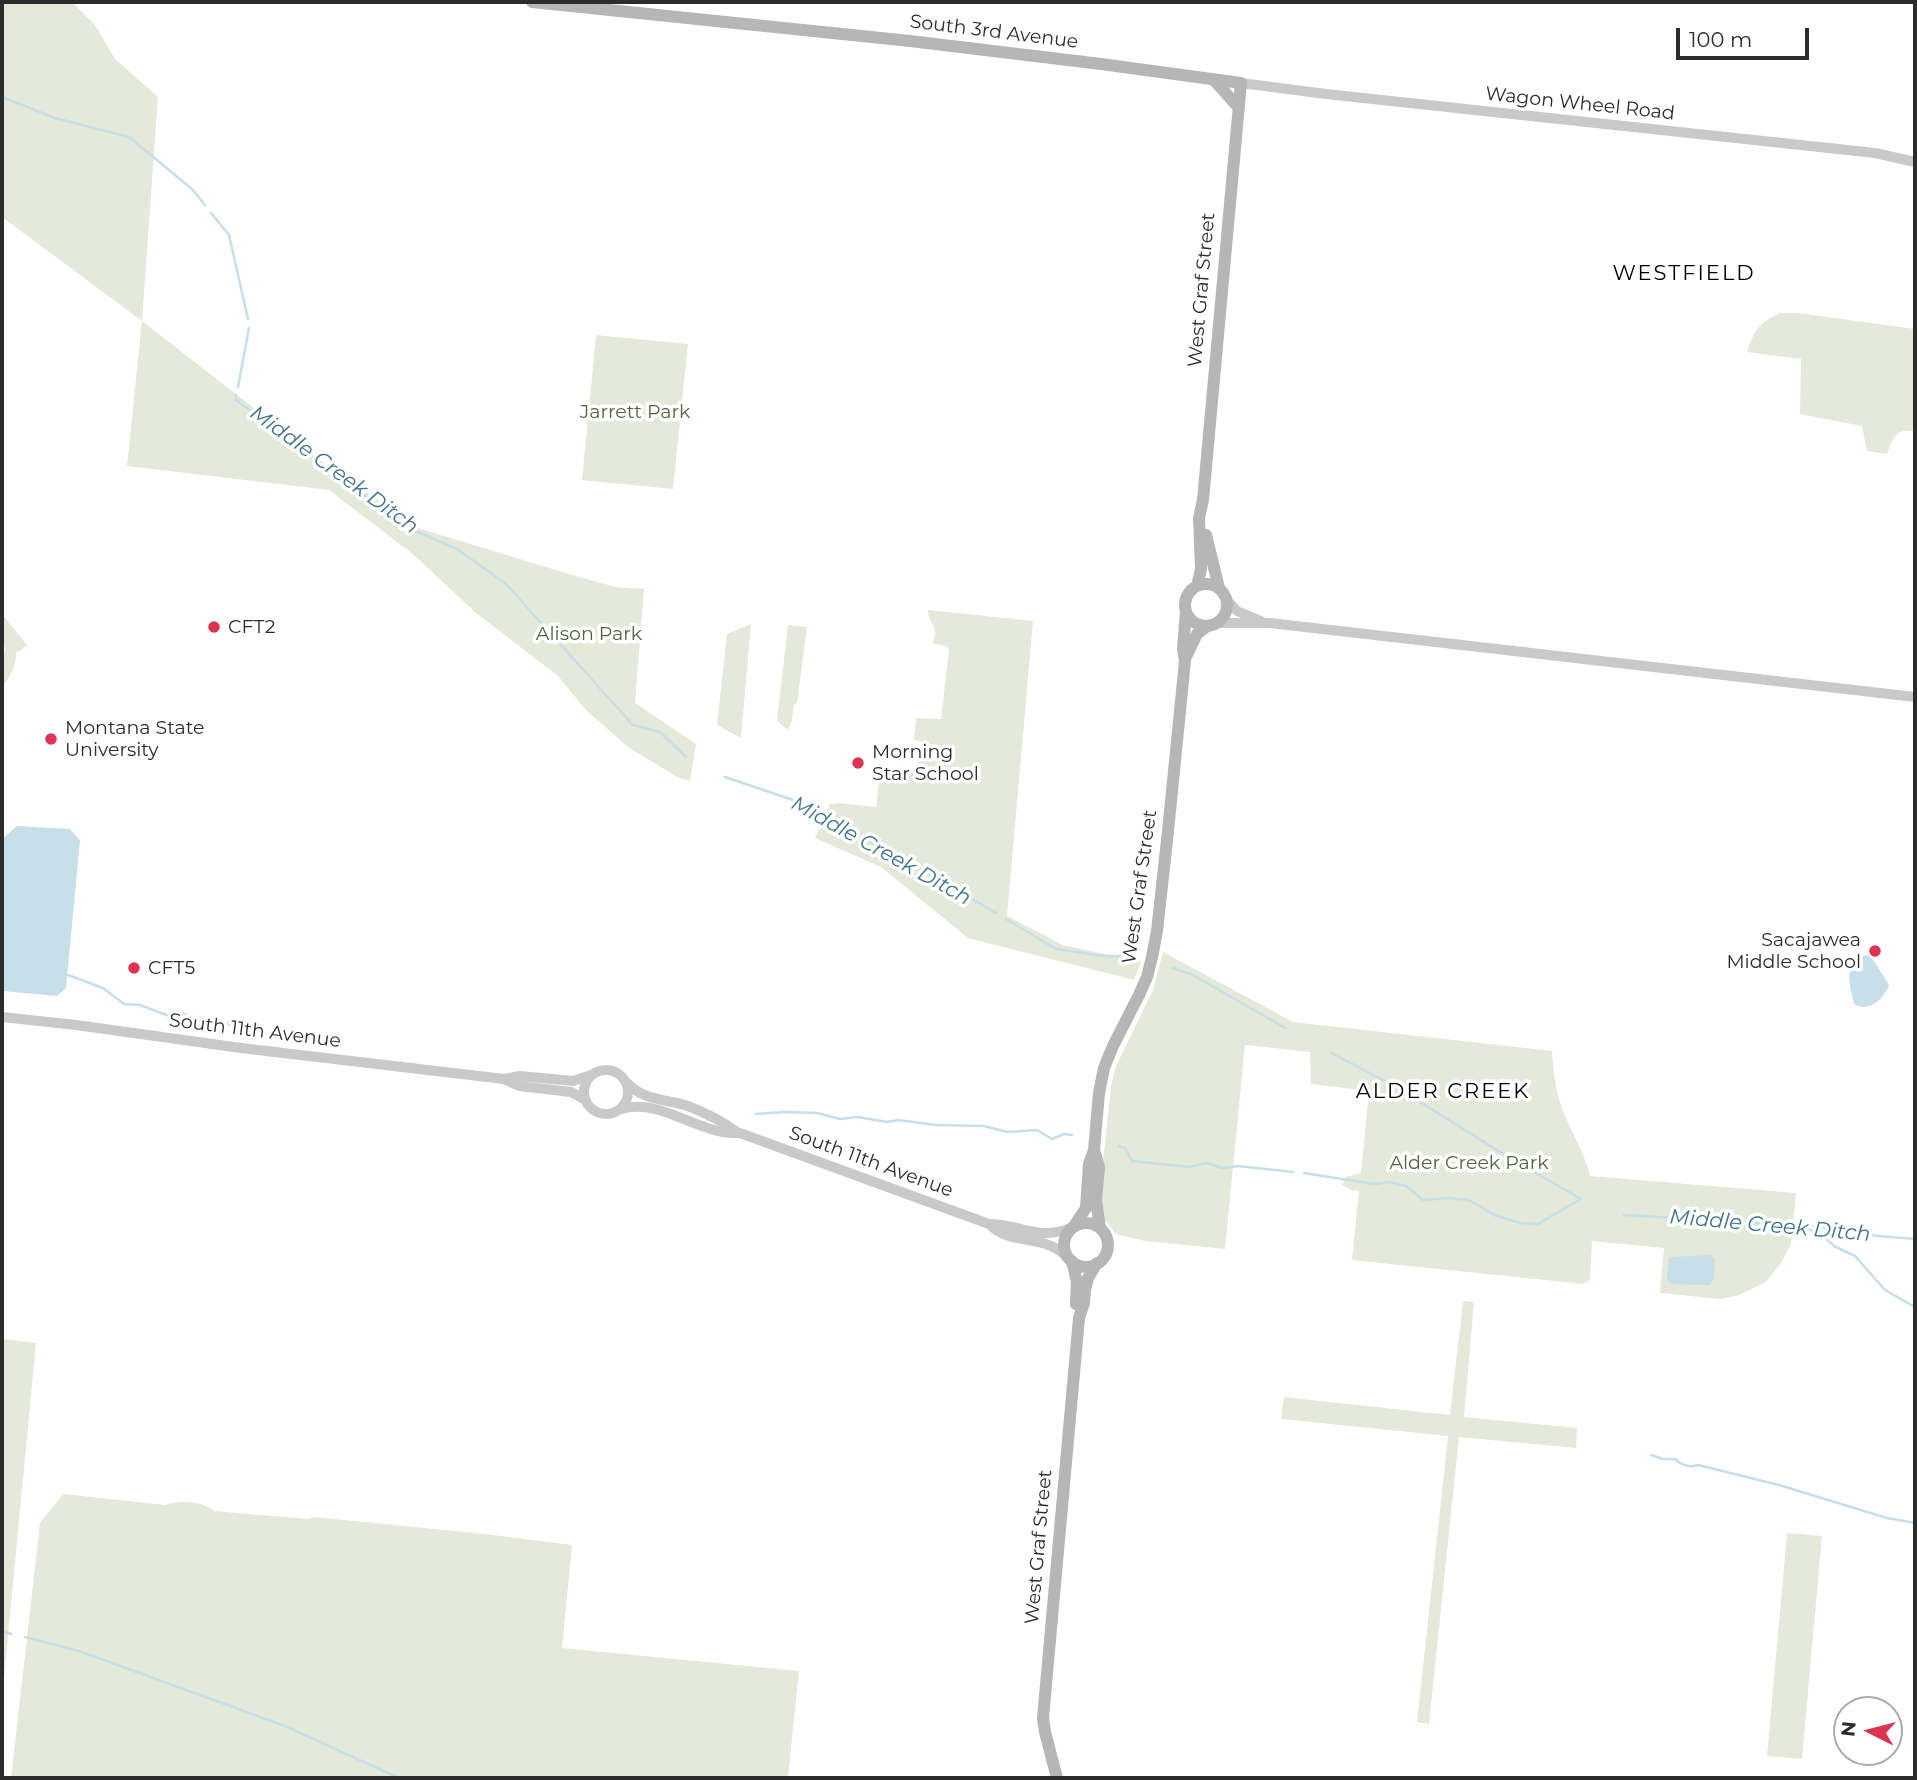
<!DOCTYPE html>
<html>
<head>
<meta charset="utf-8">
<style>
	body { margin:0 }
	#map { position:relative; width:1917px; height:1780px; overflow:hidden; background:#fff; font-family:Montserrat,sans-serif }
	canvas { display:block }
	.frame { position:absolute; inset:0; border:4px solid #2c2c2c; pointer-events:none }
	.north { position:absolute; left:1833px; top:1696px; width:70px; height:70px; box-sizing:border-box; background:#fff; border:2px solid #ababab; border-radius:50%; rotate:276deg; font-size:19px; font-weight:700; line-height:28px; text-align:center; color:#2c2c2c }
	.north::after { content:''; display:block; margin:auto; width:24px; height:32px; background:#de3351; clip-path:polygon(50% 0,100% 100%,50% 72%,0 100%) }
	.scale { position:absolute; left:1676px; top:28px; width:133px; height:32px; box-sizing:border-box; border:4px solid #2c2c2c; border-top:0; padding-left:9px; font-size:21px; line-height:24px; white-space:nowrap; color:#2c2c2c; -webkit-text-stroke:5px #fff; paint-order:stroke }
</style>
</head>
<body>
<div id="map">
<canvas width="1917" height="1780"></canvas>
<div class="frame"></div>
<div class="north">N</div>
<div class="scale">100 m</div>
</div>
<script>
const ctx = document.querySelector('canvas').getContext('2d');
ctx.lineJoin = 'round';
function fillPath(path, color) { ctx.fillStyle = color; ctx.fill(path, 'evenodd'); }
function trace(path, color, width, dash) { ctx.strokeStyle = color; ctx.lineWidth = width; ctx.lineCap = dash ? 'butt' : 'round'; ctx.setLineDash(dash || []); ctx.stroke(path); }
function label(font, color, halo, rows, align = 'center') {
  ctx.font = font + ' Montserrat,sans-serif'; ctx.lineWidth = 7; ctx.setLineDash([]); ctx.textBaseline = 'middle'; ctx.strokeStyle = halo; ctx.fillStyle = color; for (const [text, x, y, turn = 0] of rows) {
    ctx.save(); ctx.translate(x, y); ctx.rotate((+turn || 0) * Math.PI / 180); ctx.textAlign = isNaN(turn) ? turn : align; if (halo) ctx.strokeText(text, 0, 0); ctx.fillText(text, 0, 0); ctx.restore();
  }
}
fillPath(new Path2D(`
	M 2,2 L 72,2 L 95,25 L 115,59 L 158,97 L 142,321 L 336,472 L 421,529 L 579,577 L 616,587 L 644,589 L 635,703 L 696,744 L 690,781 L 677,777 L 628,747 L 586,710 L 558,676 L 476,613 L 414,555 L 329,490 L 127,466 L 142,321 L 2,217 Z
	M 1780,313 L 1798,313 L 1915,329 L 1915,431 C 1895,429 1894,436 1887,454 L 1867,451 L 1862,426 L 1800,414 L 1801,359 L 1747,352 C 1754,331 1759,322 1780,313 Z
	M 596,335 L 688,344 L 673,489 L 582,480 Z
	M 928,610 L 1033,621 L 1007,916 L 1063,945 L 1141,962 L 1134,980 L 968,938 L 881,867 L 815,838 L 830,804 L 838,803 L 876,807 L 881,766 L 917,769 L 921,741 L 914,740 L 916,718 L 941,719 L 949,650 L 946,646 L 932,643 C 942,629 927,622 928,610 Z
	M 2,614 L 27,645 L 18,652 L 16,651 C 17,664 11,676 2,687 L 2,665 L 5,649 L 2,634 Z
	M 751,624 L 741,738 L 717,725 L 727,634 Z
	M 788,625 L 807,627 L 797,703 L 794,704 L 792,720 L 788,730 L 777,721 Z
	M 1163,952 L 1293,1022 L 1552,1051 C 1553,1069 1555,1087 1561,1105 C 1569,1129 1584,1151 1590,1176 L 1796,1193 L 1791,1244 L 1781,1263 L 1766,1282 L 1739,1295 L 1721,1299 L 1660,1293 L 1664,1248 L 1592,1241 L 1590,1280 L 1583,1284 L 1352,1260 L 1359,1191 L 1351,1190 L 1342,1185 L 1346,1177 L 1361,1173 L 1369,1091 L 1311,1084 L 1310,1052 L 1245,1045 L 1225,1249 L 1145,1241 L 1116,1234 L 1102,1216 L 1099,1200 L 1111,1086 L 1116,1066 L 1153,990 Z
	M 1463,1301 L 1474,1302 L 1464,1417 L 1577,1428 L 1576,1448 L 1459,1437 L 1429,1724 L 1417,1722 L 1448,1436 L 1281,1419 L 1284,1397 L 1450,1415 Z
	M 2,1339 L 36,1343 L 2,1699 Z
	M 63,1494 L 165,1505 C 179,1500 203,1501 214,1511 L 308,1519 L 314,1517 L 485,1534 L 572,1545 L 562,1648 L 799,1671 L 788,1778 L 11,1778 L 40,1523 Z
	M 1787,1533 L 1822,1536 L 1802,1759 L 1767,1756 Z`), '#e4e9d9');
fillPath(new Path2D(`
	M 17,826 L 70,829 L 80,840 L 66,988 L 57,996 L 2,991 L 2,839 Z
	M 1868,955 L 1874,961 L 1889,985 C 1884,999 1869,1013 1854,1004 C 1850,985 1841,959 1868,955 Z
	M 1711,1255 L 1715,1260 L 1714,1278 L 1709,1285 L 1671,1284 L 1667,1280 L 1669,1257 Z`), '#c6dfe9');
trace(new Path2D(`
	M 2,97 L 55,118 L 129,137 L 192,189 L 205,205
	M 211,213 L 229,235 L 248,319
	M 238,387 L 249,328
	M 236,395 L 236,400 L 411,529 L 457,549 L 506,584 L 633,725 L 660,732 L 686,757
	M 725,777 L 796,801 L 945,883 L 996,913
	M 1006,919 L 1056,949 L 1104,956 L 1130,956
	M 1173,968 L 1193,975 L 1285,1028
	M 68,975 L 103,988 L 124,1004 L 140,1005 L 169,1016 L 181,1012 L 195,1021 L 211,1018 L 232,1025
	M 756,1114 L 784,1112 L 817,1113 L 840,1119 L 858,1117 L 887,1122 L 898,1120 L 936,1125 L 984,1126 L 1007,1132 L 1037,1130 L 1052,1139 L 1064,1134 L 1072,1135
	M 1119,1146 L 1125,1148 L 1132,1161 L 1189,1167 L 1207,1163 L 1222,1168 L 1238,1166 L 1293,1172
	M 1304,1173 L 1374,1184 L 1390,1182 L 1406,1186 L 1423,1200 L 1448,1198 L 1469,1200 L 1494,1215 L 1520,1223 L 1538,1224 L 1581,1199 L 1500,1152 L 1393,1085 L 1331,1053
	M 1624,1215 L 1815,1226 L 1878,1236 L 1915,1239
	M 1803,1226 L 1825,1238 L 1834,1246 L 1855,1256 L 1885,1290 L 1915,1307
	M 1651,1455 L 1663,1459 L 1675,1459 C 1681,1465 1690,1468 1698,1465 L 1779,1485 L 1887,1518 L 1915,1523
	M 2,1631 L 11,1634
	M 25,1637 L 79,1651 L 285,1726 L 399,1778`), '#c6dfe9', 2.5);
trace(new Path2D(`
	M 1241,83 L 1326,94 L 1875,153 L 1915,162
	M 1227,600 L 1237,611 L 1261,621
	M 1218,623 L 1270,623 L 1915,697
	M 2,1017 L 76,1025 L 241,1048 L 504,1079 L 520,1076 L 573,1081 L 591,1075
	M584 1092a22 22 0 1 1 44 0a22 22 0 1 1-44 0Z
	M 504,1079 L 519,1086 L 571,1092 L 586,1100
	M 627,1083 C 644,1101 667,1099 688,1106 C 706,1113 722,1121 737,1132
	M 621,1109 C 658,1099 688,1126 723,1132 C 728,1133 734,1133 740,1133 L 989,1224 C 1022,1224 1037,1242 1073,1227
	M 989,1224 C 1008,1242 1024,1237 1046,1244 C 1056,1247 1063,1253 1070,1259`), '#c9c9c9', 10);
trace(new Path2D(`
	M 532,2 L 910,41 L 1101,64 L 1241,83 L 1203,500 L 1199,518 L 1201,569 L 1197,586
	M 1214,80 L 1239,108
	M 1206,535 L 1219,588
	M1185 605a21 21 0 1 1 42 0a21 21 0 1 1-42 0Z
	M 1186,657 L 1197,634 L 1207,626
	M 1094,1150 L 1099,1167 L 1096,1200 L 1100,1228
	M1064 1245a22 22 0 1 1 44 0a22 22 0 1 1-44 0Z
	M 1074,1226 L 1086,1208 L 1089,1164 L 1094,1150 L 1099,1093 L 1104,1068 L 1113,1046 L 1139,995 L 1147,977 L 1152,957 L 1157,931 L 1168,831 L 1185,661 L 1183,649 L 1186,611
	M 1072,1261 L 1077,1282 L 1076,1304
	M 1057,1778 L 1045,1732 L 1043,1718 L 1079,1318 L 1084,1303 L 1085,1290 L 1088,1278 L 1097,1263`), '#b6b6b6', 12);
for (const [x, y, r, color] of [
	[214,627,7,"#de3351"],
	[51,739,7,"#de3351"],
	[858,763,7,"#de3351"],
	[1875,951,7,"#de3351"],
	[134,968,7,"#de3351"]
]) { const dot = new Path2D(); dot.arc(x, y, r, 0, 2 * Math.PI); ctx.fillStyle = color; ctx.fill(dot); trace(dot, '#fff', 2.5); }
label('19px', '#2c2c2c', '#fff', [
	["South 3rd Avenue",994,32,7],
	["Wagon Wheel Road",1580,104,6],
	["West Graf Street",1202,290,-85],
	["West Graf Street",1140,887,-82],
	["South 11th Avenue",255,1031,7],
	["South 11th Avenue",871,1162,20],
	["West Graf Street",1039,1547,-85]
]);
label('19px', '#53653b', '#fff', [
	["Jarrett Park",635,412],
	["Alison Park",589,634],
	["Alder Creek Park",1469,1163]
]);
label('19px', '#2c2c2c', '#fff', [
	["CFT2",228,627],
	["Montana State",65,728],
	["University",65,750],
	["Morning",872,752],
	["Star School",872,774],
	["Sacajawea",1861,940,"right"],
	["Middle School",1861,962,"right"],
	["CFT5",148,968]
], 'left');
ctx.letterSpacing = '2px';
label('21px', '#000', '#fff', [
	["WESTFIELD",1684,274],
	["ALDER CREEK",1443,1092]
]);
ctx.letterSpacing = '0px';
label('italic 21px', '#3e748a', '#fff', [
	["Middle Creek Ditch",334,470,36],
	["Middle Creek Ditch",881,851,29],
	["Middle Creek Ditch",1770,1226,5]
]);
</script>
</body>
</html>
